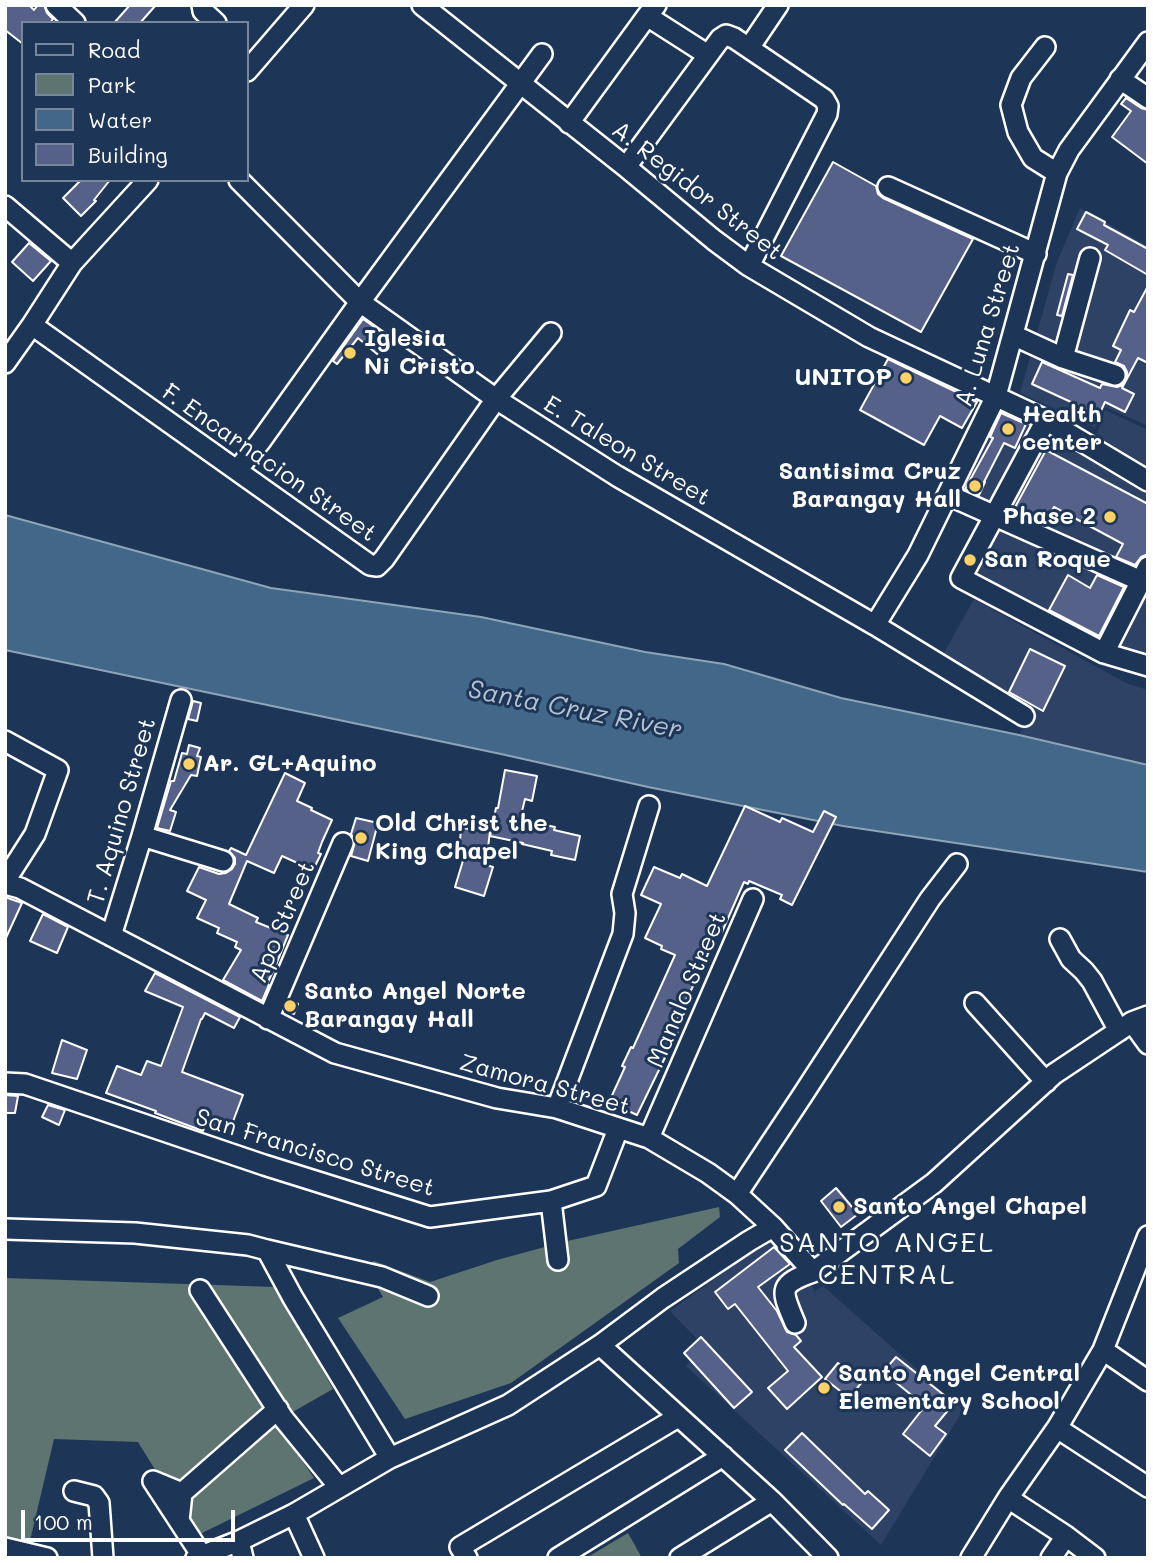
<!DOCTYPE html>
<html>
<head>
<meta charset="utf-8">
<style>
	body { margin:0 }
	#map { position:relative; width:1153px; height:1563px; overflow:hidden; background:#1d3557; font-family:Mali,sans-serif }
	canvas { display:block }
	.frame { position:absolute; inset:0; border:7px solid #fff; pointer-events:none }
	.legend { position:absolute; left:21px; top:21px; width:228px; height:161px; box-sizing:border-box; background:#1d3557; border:2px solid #77869a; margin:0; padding:9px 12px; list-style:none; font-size:21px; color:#fff }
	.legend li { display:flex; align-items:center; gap:14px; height:35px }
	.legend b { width:35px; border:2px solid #77869a }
	.scale { position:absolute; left:21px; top:1510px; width:214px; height:32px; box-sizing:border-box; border:4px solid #fff; border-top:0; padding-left:9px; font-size:21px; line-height:24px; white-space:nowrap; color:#fff; -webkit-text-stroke:5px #1d3557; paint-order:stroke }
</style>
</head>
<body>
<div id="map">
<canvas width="1153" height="1563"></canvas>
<div class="frame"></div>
<ul class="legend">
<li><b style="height:9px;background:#1d3557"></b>Road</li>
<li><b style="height:19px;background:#5d7470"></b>Park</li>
<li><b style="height:19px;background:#426789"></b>Water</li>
<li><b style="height:19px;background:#556189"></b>Building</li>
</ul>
<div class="scale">100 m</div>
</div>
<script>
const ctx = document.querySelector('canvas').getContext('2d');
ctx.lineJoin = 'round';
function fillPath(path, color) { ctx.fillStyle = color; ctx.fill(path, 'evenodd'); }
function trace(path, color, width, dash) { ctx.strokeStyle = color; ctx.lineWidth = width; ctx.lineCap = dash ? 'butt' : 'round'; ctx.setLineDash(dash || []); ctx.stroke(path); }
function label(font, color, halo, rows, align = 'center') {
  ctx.font = font + ' Mali,sans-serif'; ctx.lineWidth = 6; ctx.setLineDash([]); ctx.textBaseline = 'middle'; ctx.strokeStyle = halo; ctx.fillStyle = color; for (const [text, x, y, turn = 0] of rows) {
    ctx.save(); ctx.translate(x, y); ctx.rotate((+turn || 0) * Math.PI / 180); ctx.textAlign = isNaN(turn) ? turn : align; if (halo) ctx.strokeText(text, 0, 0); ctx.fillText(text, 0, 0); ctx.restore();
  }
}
fillPath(new Path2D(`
	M 1080,208 L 1148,246 L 1148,426 L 1105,407 L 1095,428 L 1020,393 L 1057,262 Z
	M 1000,405 L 1035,420 L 991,507 L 956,490 Z
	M 1105,410 L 1148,430 L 1148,474 L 1095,441 Z
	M 1049,433 L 1148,492 L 1148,658 L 1100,647 L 974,576 Z
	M 974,599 L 1126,683 L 1148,690 L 1148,765 L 1019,735 L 1025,722 L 941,658 Z
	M 775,1236 L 815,1291 L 823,1286 L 963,1410 L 881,1545 L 686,1366 L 704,1346 L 670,1311 Z`), '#2e4266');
fillPath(new Path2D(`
	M 719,1207 L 720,1217 L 678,1249 L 679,1263 L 511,1383 L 405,1419 L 338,1318 L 383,1297 L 365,1267 L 374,1261 L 430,1282 L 497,1260 L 563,1242 Z
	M 5,1278 L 276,1287 L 333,1389 L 275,1422 L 314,1478 L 196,1536 L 138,1442 L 54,1439 L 29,1545 L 5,1539 Z
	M 628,1533 L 642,1558 L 586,1558 Z`), '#5d7470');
const water = new Path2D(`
	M 5,515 L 271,588 L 481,617 L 645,652 L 724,664 L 841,698 L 1019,735 L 1148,765 L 1148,872 L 843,826 L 648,787 L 501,754 L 5,650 Z`);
fillPath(water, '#426789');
trace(water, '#8ea4b8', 2);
const building = new Path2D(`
	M 5,5 L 29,5 L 34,10 L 38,5 L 44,5 L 47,13 L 53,19 L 50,23 L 23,23 L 23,44 L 5,30 Z
	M 130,5 L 156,5 L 140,23 L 114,23 Z
	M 1126,98 L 1141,108 L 1148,110 L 1148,164 L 1112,137 L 1131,111 L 1121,104 Z
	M 833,162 L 876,186 L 878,194 L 883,198 L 973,239 L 921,332 L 781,256 Z
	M 81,180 L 110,180 L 94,200 L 96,201 L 81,216 L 63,198 Z
	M 1086,212 L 1105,222 L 1104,225 L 1148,249 L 1148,275 L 1105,250 L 1108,245 L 1077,229 Z
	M 29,243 L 51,261 L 33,281 L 12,262 Z
	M 1068,274 L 1073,275 L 1062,316 L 1057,315 Z
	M 1148,286 L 1148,363 L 1138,358 L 1122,388 L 1134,394 L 1125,412 L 1105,402 L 1099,415 L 1032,384 L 1042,362 L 1100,388 L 1102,384 L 1117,387 L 1123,385 L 1127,378 L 1127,372 L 1124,366 L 1115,362 L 1121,350 L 1113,346 L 1130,310 L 1134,312 Z
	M 363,319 L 390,338 L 377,354 L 358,338 L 337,364 L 333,361 Z
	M 888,359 L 977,402 L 962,428 L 940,416 L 924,445 L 860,410 Z
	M 1001,413 L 1026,424 L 1015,448 L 1004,443 L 984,482 L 985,482 L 979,495 L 965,489 L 993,438 L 990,437 Z
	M 1046,450 L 1148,504 L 1148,552 L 1146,555 L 1141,557 L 1135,565 L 1116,557 L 1123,544 L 1054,507 L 1044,525 L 1014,509 Z
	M 1068,575 L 1090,588 L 1097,575 L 1124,587 L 1099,636 L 1049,610 Z
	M 1030,649 L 1065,666 L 1043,711 L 1009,692 Z
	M 193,701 L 201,703 L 197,721 L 188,719 Z
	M 189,745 L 200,748 L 197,756 L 201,757 L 197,776 L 191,775 L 170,810 L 176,812 L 170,831 L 157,828 L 171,781 L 174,781 L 182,753 L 187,754 Z
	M 505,770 L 537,776 L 532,801 L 525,799 L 520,820 L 555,827 L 554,830 L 580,836 L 575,860 L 551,855 L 552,851 L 522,844 L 523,843 L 490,836 L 496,808 L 498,808 Z
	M 285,773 L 305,783 L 297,801 L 312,808 L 311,810 L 332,820 L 322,842 L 318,853 L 321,854 L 313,870 L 282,856 L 274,873 L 247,861 L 229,904 L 258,918 L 256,922 L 288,935 L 275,967 L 267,984 L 269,985 L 262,1001 L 223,980 L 241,950 L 235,947 L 237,942 L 217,933 L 219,928 L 197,918 L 206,900 L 187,891 L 199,867 L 219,874 L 226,873 L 232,869 L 235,864 L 235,858 L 229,851 L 231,848 L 246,855 Z
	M 745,806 L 780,822 L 782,818 L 813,832 L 824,811 L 836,817 L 792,905 L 780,899 L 782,895 L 749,881 L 748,884 L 744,882 L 722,932 L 719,930 L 673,1029 L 678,1031 L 637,1115 L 609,1102 L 625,1067 L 622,1066 L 631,1047 L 633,1048 L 675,955 L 661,949 L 662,946 L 645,938 L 661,904 L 641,895 L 654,867 L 680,878 L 682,874 L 707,886 Z
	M 356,818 L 378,823 L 368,861 L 351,856 L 355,842 L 351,834 Z
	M 461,828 L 490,831 L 486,865 L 493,867 L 484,896 L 455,887 L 465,854 L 459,853 Z
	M 5,897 L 22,903 L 5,940 Z
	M 43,914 L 68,927 L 57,953 L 30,941 Z
	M 155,973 L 240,1017 L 234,1028 L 205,1013 L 202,1019 L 201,1019 L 182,1072 L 243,1095 L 229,1132 L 206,1123 L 203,1131 L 155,1113 L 156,1111 L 106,1093 L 117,1066 L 141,1075 L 147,1061 L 161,1066 L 183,1007 L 145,991 Z
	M 290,1000 L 298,1004 L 294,1014 L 285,1010 Z
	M 62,1040 L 87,1050 L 77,1079 L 52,1073 Z
	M 5,1095 L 18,1096 L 15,1113 L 5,1113 Z
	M 48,1105 L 65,1110 L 59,1125 L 42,1117 Z
	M 836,1188 L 858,1214 L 841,1227 L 821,1201 Z
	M 774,1247 L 790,1264 L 758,1287 L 777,1311 L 787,1332 L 796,1335 L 801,1341 L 794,1347 L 822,1377 L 787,1409 L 768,1388 L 788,1371 L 735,1304 L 728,1309 L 715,1292 Z
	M 701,1337 L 752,1392 L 734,1408 L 684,1353 Z
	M 896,1357 L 954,1403 L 935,1426 L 946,1434 L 930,1456 L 903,1434 L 925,1406 L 883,1372 Z
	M 838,1363 L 862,1382 L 849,1398 L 825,1379 Z
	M 802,1433 L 865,1494 L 868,1491 L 889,1510 L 872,1529 L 844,1504 L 843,1505 L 785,1450 Z`);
fillPath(building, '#556189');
trace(building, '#fff', 2);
const minor = new Path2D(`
	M 56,5 L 75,23
	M 202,5 L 203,11 L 216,23
	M 422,5 L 626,167 L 714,240 L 749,266 L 869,337 L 1046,420 L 1148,481
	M 656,5 L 647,16 L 708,55
	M 1045,47 L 1021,78 L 1011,105 L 1018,132 L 1033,158 L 1057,173
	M 749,48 L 778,5
	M 247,71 L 304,5
	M 1120,79 L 1148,98
	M 569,123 L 647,16
	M 626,167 L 720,39 L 726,35 L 734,38 L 824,99 L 828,106 L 827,114 L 749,266
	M 239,180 L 360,302 L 496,399 L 617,476 L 875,625 L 1024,716
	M 888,187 L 1036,254
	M 5,206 L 72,263
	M 32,325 L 370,565 L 377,566 L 384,559 L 496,399 L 551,333
	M 1013,335 L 1063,358 L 1115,375
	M 1063,358 L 1090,258
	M 5,363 L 32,325 L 72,263 L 148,180
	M 1046,420 L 961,578 L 1104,653 L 1148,666
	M 237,470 L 260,442 L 360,302 L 542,54
	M 948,495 L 1141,581
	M 875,625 L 918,555 L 996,396 L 1057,173 L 1069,150 L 1148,42
	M 1104,653 L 1148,567
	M 5,741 L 58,770 L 35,834 L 5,881
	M 142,836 L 223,861
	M 5,884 L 20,888 L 335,1053 L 497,1098 L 557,1108 L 649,1138 L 708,1173 L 737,1194 L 773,1227 L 813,1272
	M 111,936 L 142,836 L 181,700
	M 1060,939 L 1071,959 L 1084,971 L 1092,981 L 1119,1031
	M 975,1003 L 1046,1082
	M 268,1019 L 343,843
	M 1132,1022 L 1148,1044
	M 5,1083 L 25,1084 L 264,1165 L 430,1217 L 551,1201 L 596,1186 L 618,1129
	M 557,1108 L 623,934 L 625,913 L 622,894 L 649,806
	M 649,1138 L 753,899
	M 737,1194 L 802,1096 L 930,899 L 957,864
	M 551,1201 L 558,1260
	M 5,1229 L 135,1233 L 248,1245 L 267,1250 L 293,1298 L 390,1458
	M 267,1250 L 382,1277 L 428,1296
	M 200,1290 L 283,1418 L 339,1487
	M 795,1323 C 782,1291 776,1285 813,1272 L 934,1183 L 1054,1074 L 1132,1022 L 1148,1016
	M 600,1345 L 772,1501 L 828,1558
	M 1103,1350 L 1148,1381
	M 1057,1428 L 1148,1487
	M 74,1491 L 94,1496 L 99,1503 L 103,1558
	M 182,1493 L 278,1409
	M 1008,1498 L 1066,1536 L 1095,1558
	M 294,1514 L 314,1558
	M 179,1521 L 182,1493 L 153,1481 L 202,1556
	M 239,1541 L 243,1558
	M 5,1548 L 47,1558
	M 196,1558 L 239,1541 L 294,1514 L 390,1458 L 508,1405 L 600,1345 L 663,1298 L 749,1241 L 773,1227
	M 467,1558 L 460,1547 L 678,1417
	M 558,1558 L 723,1456
	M 680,1558 L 772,1501
	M 971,1558 L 1008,1498 L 1057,1428 L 1103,1350 L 1148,1236
	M 1051,1558 L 1066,1536`);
trace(minor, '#fff', 24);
trace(minor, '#1d3557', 19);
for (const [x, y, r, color] of [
	[350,353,7,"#ffd166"],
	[906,378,7,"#ffd166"],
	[1008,429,7,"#ffd166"],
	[975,486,7,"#ffd166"],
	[1110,517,7,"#ffd166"],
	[970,560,7,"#ffd166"],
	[189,764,7,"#ffd166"],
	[361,838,7,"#ffd166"],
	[290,1006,7,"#ffd166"],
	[839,1207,7,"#ffd166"],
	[824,1388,7,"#ffd166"]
]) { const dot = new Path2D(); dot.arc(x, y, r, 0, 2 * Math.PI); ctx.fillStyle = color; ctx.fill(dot); trace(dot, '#1d3557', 2.5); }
label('24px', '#fff', '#1d3557', [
	["A. Regidor Street",697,191,38],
	["A. Luna Street",988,325,-73],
	["E. Taleon Street",627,451,31],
	["F. Encarnacion Street",269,463,35],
	["T. Aquino Street",122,811,-74],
	["Apo Street",283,922,-67],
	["Manalo Street",687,990,-67],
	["Zamora Street",545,1085,15],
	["San Francisco Street",315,1153,17]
]);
label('bold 24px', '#fff', '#1d3557', [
	["Iglesia",364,339],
	["Ni Cristo",364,367],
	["UNITOP",892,378,"right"],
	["Health",1022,415],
	["center",1022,443],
	["Santisima Cruz",961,472,"right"],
	["Barangay Hall",961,500,"right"],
	["Phase 2",1096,517,"right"],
	["San Roque",984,560],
	["Ar. GL+Aquino",203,764],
	["Old Christ the",375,824],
	["King Chapel",375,852],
	["Santo Angel Norte",304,992],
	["Barangay Hall",304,1020],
	["Santo Angel Chapel",853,1207],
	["Santo Angel Central",838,1374],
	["Elementary School",838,1402]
], 'left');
label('italic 26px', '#b3c2d0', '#1d3557', [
	["Santa Cruz River",575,710,11]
]);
ctx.letterSpacing = '2px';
label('28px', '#fff', '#1d3557', [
	["SANTO ANGEL",887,1243],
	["CENTRAL",887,1275]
]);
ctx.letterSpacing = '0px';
</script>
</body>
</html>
